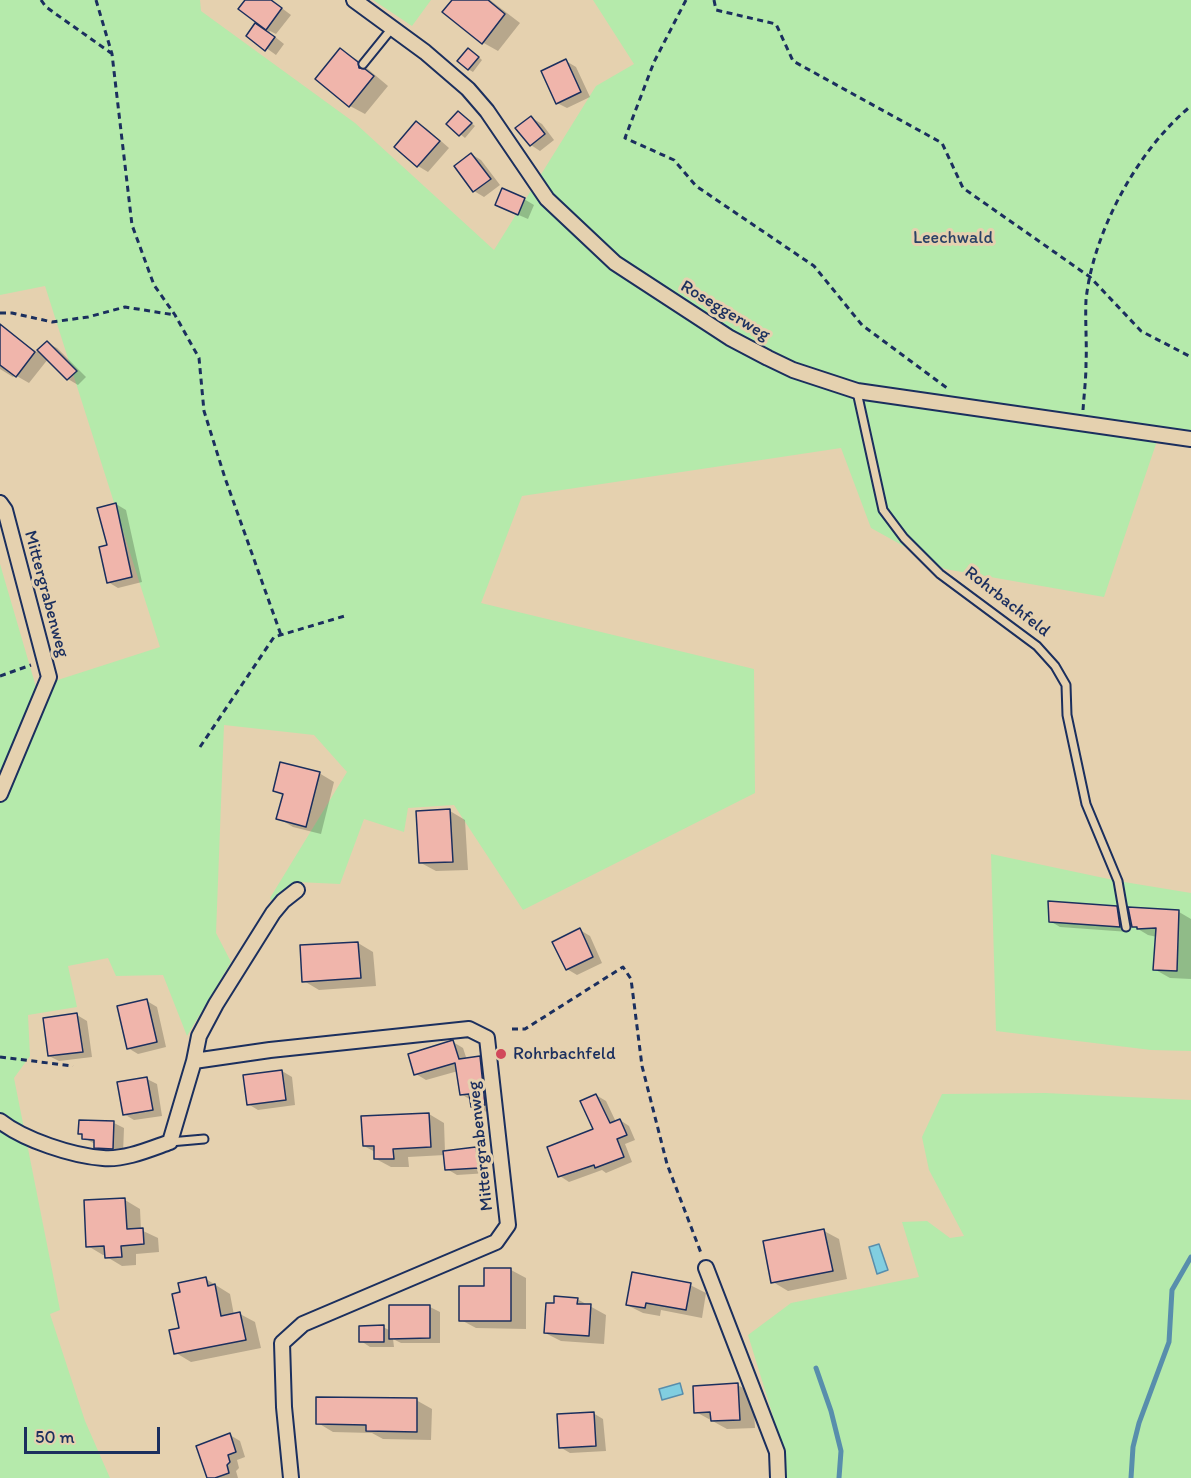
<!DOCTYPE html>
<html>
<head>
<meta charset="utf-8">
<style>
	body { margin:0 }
	#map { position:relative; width:1191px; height:1478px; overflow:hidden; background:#e5d1af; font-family:Itim,sans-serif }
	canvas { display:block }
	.scale { position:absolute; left:24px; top:1427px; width:136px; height:27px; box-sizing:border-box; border:3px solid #1b2f5e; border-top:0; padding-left:8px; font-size:18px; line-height:21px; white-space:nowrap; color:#1b2f5e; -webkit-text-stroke:4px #e5d1af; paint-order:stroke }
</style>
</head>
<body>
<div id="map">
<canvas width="1191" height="1478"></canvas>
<div class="scale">50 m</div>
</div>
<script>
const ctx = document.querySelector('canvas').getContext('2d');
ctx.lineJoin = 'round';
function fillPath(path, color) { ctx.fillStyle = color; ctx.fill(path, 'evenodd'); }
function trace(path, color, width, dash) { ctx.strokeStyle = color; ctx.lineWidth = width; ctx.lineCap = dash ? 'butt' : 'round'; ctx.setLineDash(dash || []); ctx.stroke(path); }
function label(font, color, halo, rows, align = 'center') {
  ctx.font = font + ' Itim,sans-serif'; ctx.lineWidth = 6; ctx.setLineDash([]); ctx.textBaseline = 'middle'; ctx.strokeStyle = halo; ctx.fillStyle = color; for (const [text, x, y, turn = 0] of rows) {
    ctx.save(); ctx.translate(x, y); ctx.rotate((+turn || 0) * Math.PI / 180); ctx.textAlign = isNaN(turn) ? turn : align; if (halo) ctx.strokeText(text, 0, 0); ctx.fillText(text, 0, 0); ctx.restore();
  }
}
fillPath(new Path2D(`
	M 0,0 L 200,0 L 201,11 L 355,123 L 494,250 L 596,86 L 634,64 L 593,0 L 1191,0 L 1191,444 L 1157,441 L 1104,597 L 945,569 L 871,528 L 841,448 L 522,496 L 481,603 L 754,669 L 755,793 L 523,910 L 454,805 L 408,808 L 404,832 L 364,819 L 340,884 L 297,882 L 276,906 L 270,898 L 347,772 L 314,735 L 224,725 L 216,933 L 231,962 L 187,1036 L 163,975 L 116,976 L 108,958 L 68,966 L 77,1007 L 28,1015 L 30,1056 L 14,1078 L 60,1310 L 50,1314 L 85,1421 L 110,1478 L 0,1478 L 0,564 L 36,687 L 160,647 L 45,286 L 0,295 Z
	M 373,0 L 431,0 L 412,26 Z
	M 991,854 L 1118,881 L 1191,893 L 1191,1051 L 1151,1050 L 996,1031 Z
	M 1045,1093 L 1191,1100 L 1191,1478 L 786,1478 L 785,1455 L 748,1335 L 791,1303 L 919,1277 L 902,1222 L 927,1221 L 950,1238 L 964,1236 L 929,1170 L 922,1137 L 942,1094 Z`), '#b5eaab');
const water = new Path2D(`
	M 879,1244 L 888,1270 L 877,1274 L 869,1247 Z
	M 680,1383 L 683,1394 L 662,1400 L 659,1389 Z`);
fillPath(water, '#81cee0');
trace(water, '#588eac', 1.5);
fillPath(new Path2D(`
	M 247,0 L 271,0 L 291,15 L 276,34 L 270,31 L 269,32 L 284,44 L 276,55 L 248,35 L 264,27 Z
	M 454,0 L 490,0 L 520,23 L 498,51 L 482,42 Z
	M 340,50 L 356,59 L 388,86 L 365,114 L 350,106 Z
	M 473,52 L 482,60 L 473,72 L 468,69 Z
	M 566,61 L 576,67 L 590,97 L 567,108 L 557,103 Z
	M 459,113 L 475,126 L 465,138 L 448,124 Z
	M 532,118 L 542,124 L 554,140 L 540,151 L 531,145 Z
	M 416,123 L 426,128 L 449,148 L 428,172 L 418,166 L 396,147 Z
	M 471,154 L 481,160 L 500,185 L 484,197 L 474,191 Z
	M 524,199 L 534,205 L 528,219 L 507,210 Z
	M 4,329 L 37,352 L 47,343 L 57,348 L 86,377 L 78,385 L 68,379 L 48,359 L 29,383 L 15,375 L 13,377 L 0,369 L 0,335 Z
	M 116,504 L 126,510 L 142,582 L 118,588 L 108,582 L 109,547 Z
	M 319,773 L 334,782 L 321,834 L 293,827 L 278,818 L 284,796 L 274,790 Z
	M 450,811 L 465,820 L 468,870 L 436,871 L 421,863 Z
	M 1116,908 L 1126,913 L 1129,932 L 1060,927 L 1050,921 Z
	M 1179,912 L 1191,919 L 1191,979 L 1170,978 L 1154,969 L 1157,937 L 1148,935 L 1133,926 Z
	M 580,930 L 590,936 L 602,963 L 577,975 L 567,969 Z
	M 358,943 L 373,952 L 376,986 L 319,990 L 304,981 Z
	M 147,1001 L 157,1007 L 166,1047 L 138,1054 L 128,1048 Z
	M 77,1015 L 87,1021 L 92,1057 L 59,1061 L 49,1056 Z
	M 453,1042 L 463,1048 L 467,1060 L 480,1058 L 490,1063 L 495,1110 L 482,1112 L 472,1106 L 471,1100 L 461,1094 L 458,1071 L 426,1080 L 416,1074 Z
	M 282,1071 L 292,1077 L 295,1105 L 258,1110 L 248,1104 Z
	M 147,1079 L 157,1084 L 162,1116 L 134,1120 L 124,1114 Z
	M 596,1095 L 606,1101 L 616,1122 L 620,1120 L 629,1126 L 635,1140 L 625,1144 L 632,1162 L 606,1173 L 602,1170 L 569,1182 L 560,1176 L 596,1130 Z
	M 429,1114 L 444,1123 L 445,1152 L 476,1149 L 486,1155 L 488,1173 L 457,1175 L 447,1169 L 445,1155 L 408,1157 L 409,1167 L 391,1167 L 376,1159 L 375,1152 L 364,1146 Z
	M 114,1123 L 124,1128 L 123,1154 L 105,1153 L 95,1147 L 95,1144 L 84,1138 L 84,1135 L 80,1133 Z
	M 125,1200 L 140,1209 L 141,1230 L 158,1238 L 159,1252 L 136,1254 L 136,1265 L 122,1266 L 107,1257 L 107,1255 L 103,1255 L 88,1246 Z
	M 824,1231 L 839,1239 L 847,1279 L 788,1291 L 773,1282 Z
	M 511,1270 L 526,1278 L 526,1329 L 476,1328 L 461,1320 L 486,1288 Z
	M 206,1279 L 230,1294 L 234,1315 L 240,1314 L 255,1322 L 261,1348 L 191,1362 L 176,1353 L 181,1329 Z
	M 690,1285 L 706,1293 L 702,1318 L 661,1310 L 660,1316 L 643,1313 L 627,1305 Z
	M 577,1299 L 606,1315 L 604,1344 L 561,1341 L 545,1333 L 555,1304 Z
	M 430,1307 L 440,1312 L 440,1343 L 401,1343 L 393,1339 L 394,1347 L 370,1347 L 361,1341 L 383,1327 L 391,1331 Z
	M 738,1385 L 753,1394 L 755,1428 L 727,1429 L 696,1412 Z
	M 416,1400 L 432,1409 L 431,1440 L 383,1439 L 372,1433 L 333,1432 L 318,1423 Z
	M 593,1413 L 603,1419 L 606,1451 L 570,1453 L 560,1447 Z
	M 230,1435 L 240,1441 L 245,1457 L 237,1460 L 239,1468 L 236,1471 L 238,1478 L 209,1478 Z`), '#0003');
trace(new Path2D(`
	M 816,1368 L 831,1411 L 841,1451 L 839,1478
	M 1131,1478 L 1133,1447 L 1139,1423 L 1169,1342 L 1172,1290 L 1191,1257`), '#588eac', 5);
const building = new Path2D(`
	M 245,0 L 271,0 L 282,8 L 266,30 L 238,9 Z
	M 452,0 L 488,0 L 505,14 L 482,44 L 442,12 Z
	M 255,23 L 275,37 L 265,51 L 246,36 Z
	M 340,48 L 358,62 L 359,68 L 365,69 L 374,76 L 349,107 L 315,79 Z
	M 468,48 L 479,57 L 468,70 L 457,61 Z
	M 566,59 L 581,92 L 556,104 L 541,71 Z
	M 458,111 L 472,123 L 459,136 L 446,124 Z
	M 531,116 L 545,134 L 530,146 L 515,128 Z
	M 416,121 L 440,141 L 417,167 L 394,147 Z
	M 471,153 L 491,179 L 473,192 L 454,166 Z
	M 502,188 L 525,198 L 518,215 L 495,205 Z
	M 0,324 L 35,352 L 16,377 L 0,365 Z
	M 47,341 L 77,371 L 67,380 L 37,350 Z
	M 116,503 L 132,577 L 107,583 L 99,547 L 107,545 L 97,508 Z
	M 280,762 L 320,772 L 306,827 L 276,819 L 283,794 L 273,791 Z
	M 450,809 L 453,862 L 419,863 L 416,811 Z
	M 1048,901 L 1117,906 L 1120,927 L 1049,922 Z
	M 1128,907 L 1179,910 L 1177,971 L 1153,970 L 1156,928 L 1137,929 L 1137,927 L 1132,927 Z
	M 580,928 L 593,957 L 566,970 L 552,942 Z
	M 358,942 L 361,978 L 302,982 L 300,945 Z
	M 147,999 L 157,1042 L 127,1049 L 117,1006 Z
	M 77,1013 L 83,1052 L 48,1056 L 43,1018 Z
	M 453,1040 L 459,1059 L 480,1056 L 485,1105 L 471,1107 L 469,1094 L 460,1095 L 455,1063 L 414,1075 L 408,1054 Z
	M 282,1070 L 286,1100 L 247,1105 L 243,1075 Z
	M 147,1077 L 153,1110 L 123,1115 L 117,1082 Z
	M 596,1094 L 610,1123 L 620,1119 L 627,1135 L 617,1139 L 624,1157 L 595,1168 L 594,1165 L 558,1177 L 547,1147 L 593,1129 L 580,1101 Z
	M 429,1113 L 431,1147 L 393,1149 L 394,1159 L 374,1159 L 374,1146 L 363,1146 L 361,1116 Z
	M 79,1120 L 114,1121 L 113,1149 L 94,1148 L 94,1140 L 82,1139 L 82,1134 L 78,1134 Z
	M 476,1147 L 479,1168 L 445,1170 L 443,1151 Z
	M 125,1198 L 127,1229 L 143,1228 L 144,1244 L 121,1246 L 122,1257 L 105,1258 L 104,1246 L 86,1247 L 84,1200 Z
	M 824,1229 L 833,1271 L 771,1283 L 763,1241 Z
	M 484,1268 L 511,1268 L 511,1321 L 459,1321 L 459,1286 L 484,1286 Z
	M 632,1272 L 691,1283 L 686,1310 L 646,1303 L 645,1308 L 626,1305 Z
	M 206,1277 L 208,1286 L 215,1284 L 221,1316 L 240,1312 L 246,1340 L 174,1354 L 169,1330 L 179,1328 L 172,1294 L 180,1292 L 178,1283 Z
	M 554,1296 L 578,1298 L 577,1304 L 591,1304 L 589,1336 L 544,1333 L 546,1303 L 554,1303 Z
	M 389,1305 L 430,1305 L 430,1338 L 389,1339 Z
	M 384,1325 L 384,1342 L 359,1342 L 359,1326 Z
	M 738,1383 L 740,1420 L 711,1421 L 710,1412 L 694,1413 L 693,1386 Z
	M 316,1397 L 417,1398 L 417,1432 L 366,1431 L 366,1425 L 316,1424 Z
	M 594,1412 L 596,1446 L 559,1448 L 557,1414 Z
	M 230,1433 L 236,1452 L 228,1455 L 230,1462 L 227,1465 L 229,1473 L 215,1478 L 207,1478 L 196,1446 Z`);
fillPath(building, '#f0b5ab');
trace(building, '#1b2f5e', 1.5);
const lane = new Path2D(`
	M 363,64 L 393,27
	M 857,392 L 883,510 L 904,538 L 940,574 L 1037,646 L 1055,666 L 1066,685 L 1067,715 L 1086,804 L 1118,881 L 1126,927
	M 170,1142 L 204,1139`);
const street = new Path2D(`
	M 354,0 L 425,52 L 468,89 L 487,111 L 547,199 L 615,263 L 730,338 L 768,358 L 793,370 L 857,391 L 1191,439
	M 0,503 L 5,510 L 49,677 L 0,794
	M 194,1061 L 199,1036 L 216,1004 L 273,913 L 283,901 L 297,890
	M 0,1121 C 24,1140 73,1156 103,1158 C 125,1160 150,1149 170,1142 L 194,1061 L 270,1050 L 469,1029 L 487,1038 L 508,1225 L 496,1242 L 303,1324 L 282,1343 L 284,1407 L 291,1478
	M 706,1268 L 777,1452 L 778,1478`);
trace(lane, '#1b2f5e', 11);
trace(street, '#1b2f5e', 18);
trace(new Path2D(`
	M 41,0 L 46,7 L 111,53
	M 96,0 L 112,54 L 132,225 L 154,285 L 175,315 L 199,358 L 204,411 L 225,478 L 281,635
	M 686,0 L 654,62 L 625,138 L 674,160 L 696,186 L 814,266 L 862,325 L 947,388
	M 714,0 L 716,10 L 776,24 L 793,61 L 942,143 L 963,188 L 1090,277 L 1141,331 L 1191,357
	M 0,313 L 12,313 L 52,322 L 88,317 L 125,307 L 175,315
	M 1083,410 C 1084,395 1086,379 1086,364 C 1087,343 1085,321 1086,300 C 1093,232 1138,149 1191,106
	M 0,676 L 31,665
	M 200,747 L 274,637 L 348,615
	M 512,1029 L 525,1029 L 623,967 L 631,979 L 642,1066 L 667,1164 L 701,1253
	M 0,1057 L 73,1066`), '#1b2f5e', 3, [6, 4.5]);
trace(lane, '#e5d1af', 7);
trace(street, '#e5d1af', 14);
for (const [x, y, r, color] of [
	[501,1054,6,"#d1495b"]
]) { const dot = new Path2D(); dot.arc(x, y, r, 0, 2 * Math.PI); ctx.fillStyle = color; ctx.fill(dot); trace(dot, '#e5d1af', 2); }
label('18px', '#2a4266', '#e5d1af', [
	["Leechwald",953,238]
]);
label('18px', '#1b2f5e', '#e5d1af', [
	["Roseggerweg",725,311,31],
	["Mittergrabenweg",46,594,75],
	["Rohrbachfeld",1007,602,38],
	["Mittergrabenweg",481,1146,-96]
]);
label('18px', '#1b2f5e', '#e5d1af', [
	["Rohrbachfeld",513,1054]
], 'left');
</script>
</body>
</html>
